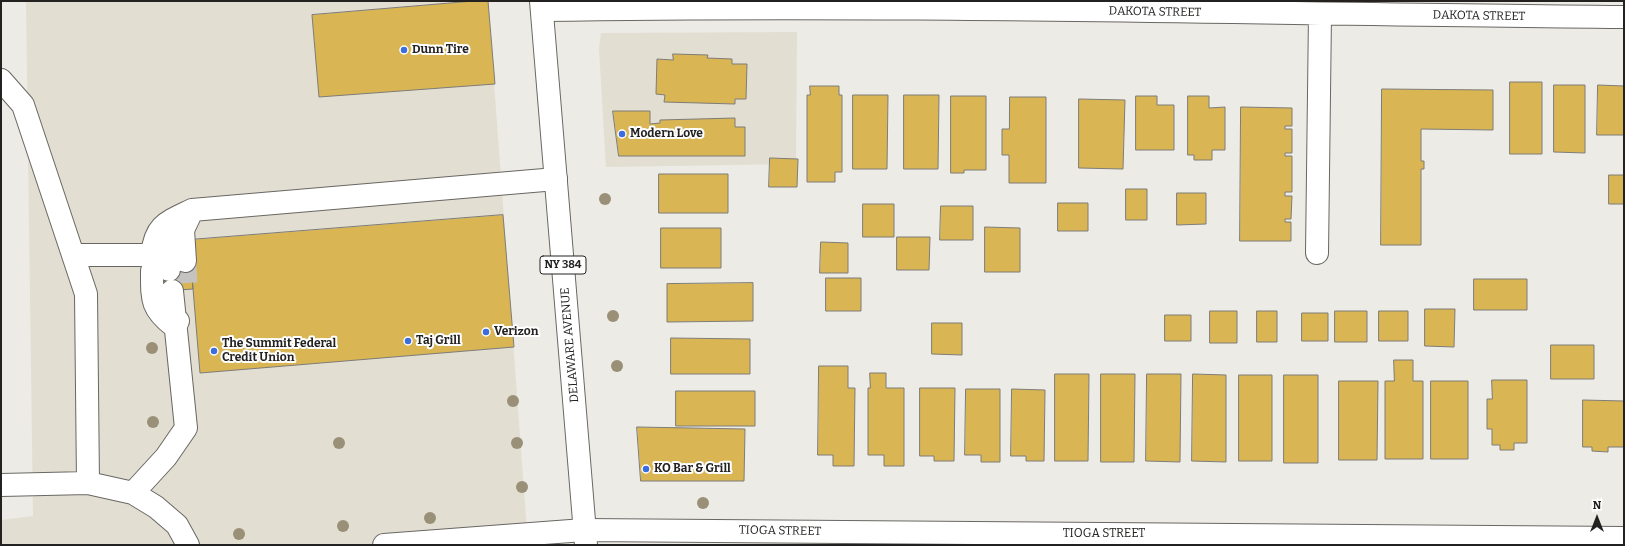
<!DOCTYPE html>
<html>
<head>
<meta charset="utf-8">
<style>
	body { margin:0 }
	#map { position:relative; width:1625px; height:546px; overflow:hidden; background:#edebe6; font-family:Bitter,serif }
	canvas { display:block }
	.frame { position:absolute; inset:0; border:2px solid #232221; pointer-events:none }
	.north { position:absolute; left:1577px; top:498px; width:40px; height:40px; -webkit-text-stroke:3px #fff; paint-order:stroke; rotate:0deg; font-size:11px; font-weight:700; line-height:16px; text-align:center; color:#232221 }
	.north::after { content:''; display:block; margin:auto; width:14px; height:18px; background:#232221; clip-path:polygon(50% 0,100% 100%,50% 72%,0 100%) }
</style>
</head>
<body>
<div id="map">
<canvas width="1625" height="546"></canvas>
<div class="frame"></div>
<div class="north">N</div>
</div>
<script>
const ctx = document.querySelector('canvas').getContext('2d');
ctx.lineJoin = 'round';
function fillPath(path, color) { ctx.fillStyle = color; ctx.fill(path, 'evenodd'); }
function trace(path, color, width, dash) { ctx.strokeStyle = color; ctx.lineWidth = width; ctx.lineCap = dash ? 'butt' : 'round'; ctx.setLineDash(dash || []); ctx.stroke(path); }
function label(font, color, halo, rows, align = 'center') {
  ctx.font = font + ' Bitter,serif'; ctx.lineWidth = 4; ctx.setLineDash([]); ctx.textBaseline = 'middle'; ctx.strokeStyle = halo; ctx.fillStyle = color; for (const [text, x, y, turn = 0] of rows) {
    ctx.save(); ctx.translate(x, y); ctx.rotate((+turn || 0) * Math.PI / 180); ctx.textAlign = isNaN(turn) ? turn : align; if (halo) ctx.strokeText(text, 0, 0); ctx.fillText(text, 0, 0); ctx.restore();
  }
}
fillPath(new Path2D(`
	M 26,1 L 488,1 L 528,545 L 1,545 L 1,520 L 33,516 Z
	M 797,32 L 796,164 L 606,167 L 599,48 L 601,33 Z`), '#e2ded2');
const building = new Path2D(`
	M 474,1 L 488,1 L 495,84 L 319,97 L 312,15 Z
	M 673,54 L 708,55 L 707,58 L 732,59 L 732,64 L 747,64 L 746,99 L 735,99 L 735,104 L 664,102 L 665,95 L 656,94 L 657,59 L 673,60 Z
	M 1510,82 L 1542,82 L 1542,154 L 1510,154 Z
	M 1554,85 L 1585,85 L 1585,153 L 1554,152 Z
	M 1598,85 L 1624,86 L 1624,135 L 1597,135 Z
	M 810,86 L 839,86 L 839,95 L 842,95 L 842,172 L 835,172 L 835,182 L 807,182 L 807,95 L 810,95 Z
	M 1382,89 L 1493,90 L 1493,130 L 1421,129 L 1421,161 L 1424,161 L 1424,169 L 1421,169 L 1421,245 L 1381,245 Z
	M 853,95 L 888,95 L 887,169 L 853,169 Z
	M 904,95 L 939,95 L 938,169 L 904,169 Z
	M 951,96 L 986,96 L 986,170 L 964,170 L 964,173 L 951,173 Z
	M 1136,96 L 1157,96 L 1157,105 L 1174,105 L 1174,150 L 1136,150 Z
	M 1188,96 L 1209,96 L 1209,108 L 1225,107 L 1225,150 L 1212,150 L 1212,160 L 1194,160 L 1194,155 L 1188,155 Z
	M 1010,97 L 1046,97 L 1046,183 L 1009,183 L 1009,155 L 1002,155 L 1002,129 L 1009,129 Z
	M 1079,99 L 1125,100 L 1123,169 L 1079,168 Z
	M 1241,107 L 1292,108 L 1292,126 L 1285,126 L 1285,129 L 1292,129 L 1292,153 L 1285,153 L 1285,156 L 1292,156 L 1292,192 L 1285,192 L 1285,196 L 1292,196 L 1291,219 L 1285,219 L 1285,222 L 1291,222 L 1291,241 L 1240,241 Z
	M 613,111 L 650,111 L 650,124 L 660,123 L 660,120 L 735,118 L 735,127 L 745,127 L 745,156 L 619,156 Z
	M 770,158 L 798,159 L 797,187 L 769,187 Z
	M 659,174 L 728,174 L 728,213 L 659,213 Z
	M 1609,175 L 1624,175 L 1624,204 L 1609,204 Z
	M 1126,189 L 1147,189 L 1147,220 L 1126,220 Z
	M 1177,193 L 1206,193 L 1206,224 L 1177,225 Z
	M 1058,203 L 1088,203 L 1088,231 L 1058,231 Z
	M 863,204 L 894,204 L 894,237 L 863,237 Z
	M 941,206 L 973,206 L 973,240 L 940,240 Z
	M 503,215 L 514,347 L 200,373 L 189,240 Z
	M 985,227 L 1020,228 L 1020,272 L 985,272 Z
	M 661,228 L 721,228 L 721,268 L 661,268 Z
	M 897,237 L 930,237 L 929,270 L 897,270 Z
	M 821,242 L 848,243 L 848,273 L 820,273 Z
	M 190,255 L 193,289 L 154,292 L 153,271 Z
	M 826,278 L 861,278 L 861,311 L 826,311 Z
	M 1474,279 L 1527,279 L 1527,310 L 1474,310 Z
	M 753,283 L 753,321 L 667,322 L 667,284 Z
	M 1425,309 L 1455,309 L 1454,347 L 1425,346 Z
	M 1210,311 L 1237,311 L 1237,343 L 1210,343 Z
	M 1257,311 L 1277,311 L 1277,342 L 1257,342 Z
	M 1335,311 L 1367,311 L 1367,342 L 1335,342 Z
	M 1379,311 L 1408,311 L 1408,341 L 1379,341 Z
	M 1302,313 L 1328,313 L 1328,341 L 1302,341 Z
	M 1165,315 L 1191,315 L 1191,341 L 1165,341 Z
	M 932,323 L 962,323 L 962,355 L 932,354 Z
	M 671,338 L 750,339 L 750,374 L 671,374 Z
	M 1551,345 L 1594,345 L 1594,379 L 1551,379 Z
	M 1394,360 L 1413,360 L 1413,381 L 1423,381 L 1423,459 L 1385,459 L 1385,381 L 1394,381 Z
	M 819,366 L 848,366 L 848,388 L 855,388 L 854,466 L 833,466 L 833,455 L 818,455 Z
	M 870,373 L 886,373 L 886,388 L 904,388 L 904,466 L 884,466 L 884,455 L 868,455 L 868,388 L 870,388 Z
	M 1055,374 L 1089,374 L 1088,461 L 1055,461 Z
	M 1101,374 L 1135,374 L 1134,462 L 1101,462 Z
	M 1147,374 L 1181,374 L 1180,462 L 1146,461 Z
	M 1193,374 L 1226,375 L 1226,462 L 1192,461 Z
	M 1239,375 L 1272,375 L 1272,461 L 1239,461 Z
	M 1284,375 L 1318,375 L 1318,463 L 1284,463 Z
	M 1492,380 L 1527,380 L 1527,443 L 1514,443 L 1514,450 L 1500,450 L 1500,445 L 1492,445 L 1492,429 L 1487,429 L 1487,399 L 1492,399 Z
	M 1339,381 L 1378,381 L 1377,460 L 1339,460 Z
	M 1431,381 L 1468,381 L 1468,459 L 1431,459 Z
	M 920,388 L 955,388 L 954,461 L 934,461 L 934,456 L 920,456 Z
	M 966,389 L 1000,389 L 1000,462 L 981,462 L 981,455 L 965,455 Z
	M 1012,389 L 1045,390 L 1044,461 L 1026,461 L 1026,456 L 1011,456 Z
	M 676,391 L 755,391 L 755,426 L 676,426 Z
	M 1583,400 L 1624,401 L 1624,447 L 1608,447 L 1608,452 L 1592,451 L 1592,447 L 1583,447 Z
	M 637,427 L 745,429 L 744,481 L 641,481 Z`);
fillPath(building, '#d9b653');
trace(building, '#7e7c78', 1);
trace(new Path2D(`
	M 185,261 L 187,290`), '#c5c3bf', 22, [22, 11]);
const minor = new Path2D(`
	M 542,10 C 902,4 1263,14 1624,17
	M 1,80 L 23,105 L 86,294 L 88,483 L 1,485
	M 1317,253 L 1320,14
	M 73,255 L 152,255 C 155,225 167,222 192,210 L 556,179
	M 185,261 L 183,230 L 191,213
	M 169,270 L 168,236 L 173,223
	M 152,271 C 152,300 151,309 175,327 L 178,321
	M 88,483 L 133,493 L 156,507 L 177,525 L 188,545
	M 133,493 L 166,457 L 186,428 L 172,291
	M 384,545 L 584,530 L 1624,538`);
const major = new Path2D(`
	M 541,1 L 586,545`);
trace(minor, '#696763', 24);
trace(major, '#696763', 24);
trace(minor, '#fff', 22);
trace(major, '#fff', 22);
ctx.fillStyle = '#999077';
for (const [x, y] of [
	[605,199],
	[613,316],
	[152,348],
	[617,366],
	[513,401],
	[153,422],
	[339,443],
	[517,443],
	[522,487],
	[703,503],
	[430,518],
	[343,526],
	[239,534]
]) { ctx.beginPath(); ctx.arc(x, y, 6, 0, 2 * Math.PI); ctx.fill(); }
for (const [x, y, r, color] of [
	[404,50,4,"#3b6ddd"],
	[622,134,4,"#3b6ddd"],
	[486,332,4,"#3b6ddd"],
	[408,341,4,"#3b6ddd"],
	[214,351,4,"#3b6ddd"],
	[646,469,4,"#3b6ddd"]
]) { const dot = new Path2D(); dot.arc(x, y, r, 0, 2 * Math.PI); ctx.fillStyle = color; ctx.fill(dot); trace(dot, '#fff', 1.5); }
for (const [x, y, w] of [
	[563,265,46]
]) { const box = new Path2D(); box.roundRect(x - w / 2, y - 9, w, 18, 3); ctx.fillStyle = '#fff'; ctx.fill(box); trace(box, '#232221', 1); }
label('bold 11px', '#232221', null, [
	["NY 384",563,265]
]);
label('12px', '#232221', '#fff', [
	["DAKOTA STREET",1155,12,1],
	["DAKOTA STREET",1479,16,1],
	["DELAWARE AVENUE",570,345,-95],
	["TIOGA STREET",780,531,1],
	["TIOGA STREET",1104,534]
]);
label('bold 12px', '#232221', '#fff', [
	["Dunn Tire",412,50],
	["Modern Love",630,134],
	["Verizon",494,332],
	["Taj Grill",416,341],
	["The Summit Federal",222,344],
	["Credit Union",222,358],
	["KO Bar & Grill",654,469]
], 'left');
</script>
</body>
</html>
